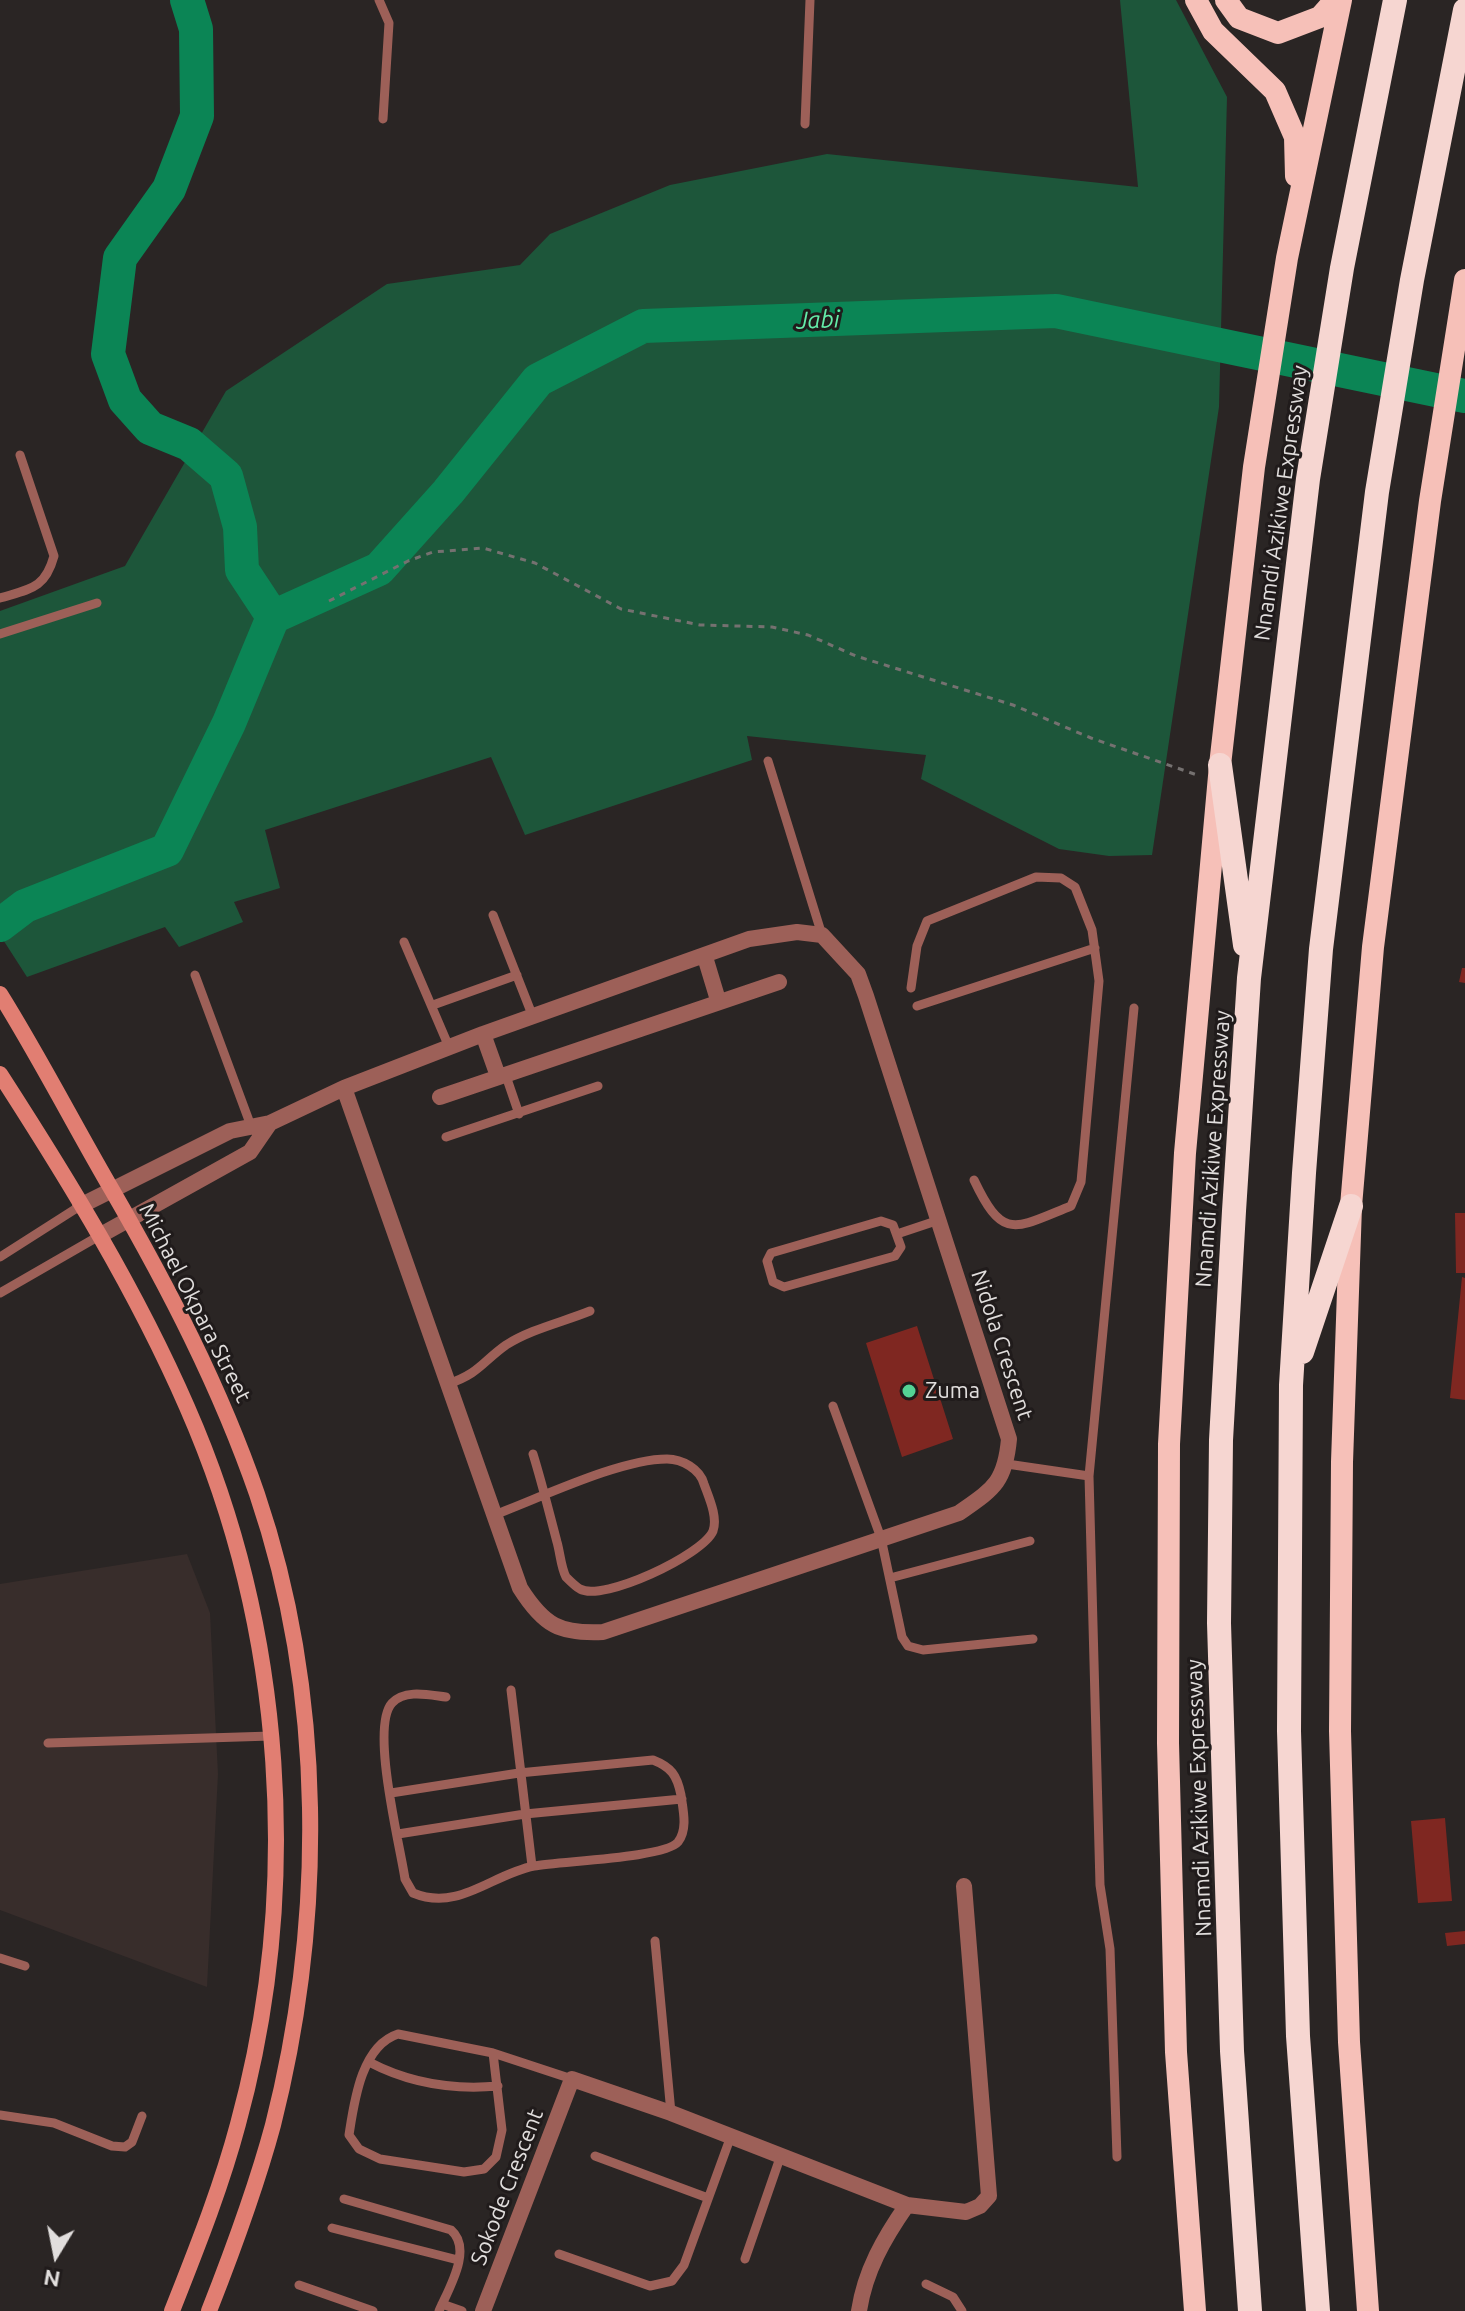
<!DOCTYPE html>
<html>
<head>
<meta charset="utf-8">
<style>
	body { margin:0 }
	#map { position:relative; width:1465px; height:2311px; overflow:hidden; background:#2a2524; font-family:Ubuntu,sans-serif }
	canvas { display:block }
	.north { position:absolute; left:16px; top:2215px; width:80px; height:80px; -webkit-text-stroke:6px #201b1b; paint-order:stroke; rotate:190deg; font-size:22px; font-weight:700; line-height:32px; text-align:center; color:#e1dedd }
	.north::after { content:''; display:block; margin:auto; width:28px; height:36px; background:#e1dedd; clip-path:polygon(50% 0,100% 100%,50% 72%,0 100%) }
</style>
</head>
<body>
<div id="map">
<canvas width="1465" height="2311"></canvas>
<div class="north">N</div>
</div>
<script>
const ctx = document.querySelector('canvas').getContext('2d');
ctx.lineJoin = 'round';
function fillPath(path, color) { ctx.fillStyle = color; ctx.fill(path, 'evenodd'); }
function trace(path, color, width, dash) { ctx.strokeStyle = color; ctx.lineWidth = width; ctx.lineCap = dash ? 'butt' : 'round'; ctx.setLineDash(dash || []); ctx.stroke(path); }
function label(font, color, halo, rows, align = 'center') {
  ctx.font = font + ' Ubuntu,sans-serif'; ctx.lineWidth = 6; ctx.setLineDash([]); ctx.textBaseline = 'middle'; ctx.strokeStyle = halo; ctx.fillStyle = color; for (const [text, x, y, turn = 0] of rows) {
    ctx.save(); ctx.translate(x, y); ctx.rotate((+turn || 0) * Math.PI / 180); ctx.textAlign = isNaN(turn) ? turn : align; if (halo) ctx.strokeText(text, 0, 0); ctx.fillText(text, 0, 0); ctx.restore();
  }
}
fillPath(new Path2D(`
	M 187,1554 L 210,1613 L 218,1774 L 207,1987 L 0,1910 L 0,1584 Z`), '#382d2b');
fillPath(new Path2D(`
	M 1120,0 L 1176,0 L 1227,97 L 1219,407 L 1152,855 L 1109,856 L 1059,849 L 921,779 L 926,755 L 747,736 L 752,760 L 525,835 L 491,757 L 265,830 L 280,888 L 234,902 L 243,922 L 179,947 L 165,927 L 27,977 L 0,935 L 0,611 L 125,566 L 226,391 L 387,284 L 520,265 L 550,234 L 670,185 L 827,154 L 1138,187 Z`), '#1d563a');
trace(new Path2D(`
	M 187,0 L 196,29 L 197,116 L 169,189 L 120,258 L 108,354 L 125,400 L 150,428 L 189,444 L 226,476 L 240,527 L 242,570 L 273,617
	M 273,617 L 379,569 L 448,492 L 538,380 L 643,326 L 1056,311 L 1465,396
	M 0,925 L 25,906 L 167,850 L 229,723 L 273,617`), '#0b8555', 34);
fillPath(new Path2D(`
	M 1462,968 L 1465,968 L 1465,983 L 1459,982 Z
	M 1455,1213 L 1465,1213 L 1465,1273 L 1456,1273 Z
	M 1462,1277 L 1465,1278 L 1465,1400 L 1450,1398 Z
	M 917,1326 L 953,1439 L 902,1457 L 866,1343 Z
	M 1445,1818 L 1452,1901 L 1418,1903 L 1411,1821 Z
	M 1465,1931 L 1465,1944 L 1447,1946 L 1445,1933 Z`), '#7f2721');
trace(new Path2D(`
	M 329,601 L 408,561 L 433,552 L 483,548 L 535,563 L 621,609 L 700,625 L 772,627 L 808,635 L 856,656 L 1013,705 L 1091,738 L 1200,776`), '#757170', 3, [6, 6]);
trace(new Path2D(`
	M 379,0 L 389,23 L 383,119
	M 805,124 L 810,0
	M 0,598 C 30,589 45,589 54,556 L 20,455
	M 0,634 L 97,603
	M 768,761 L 822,935
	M 493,915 L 533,1017
	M 404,942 L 449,1047
	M 195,975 L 251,1126
	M 911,988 L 917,946 L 927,921 L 1036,877 L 1061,878 L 1075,887 L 1092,930 L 1099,981 L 1081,1182 L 1071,1206 C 1014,1229 1003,1241 974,1180
	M 433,1005 L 517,975
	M 917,1006 L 1095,948
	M 505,1073 L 519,1114
	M 446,1137 L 598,1086
	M 881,1221 L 893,1225 L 901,1247 L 895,1256 L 784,1287 L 773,1282 L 767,1261 L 771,1253 Z
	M 897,1234 L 939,1220
	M 0,1257 L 80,1206
	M 0,1293 L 99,1236
	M 448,1384 C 480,1373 482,1362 506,1345 C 531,1329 563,1322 590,1311
	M 833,1406 L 881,1538 L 902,1637 L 908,1646 L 923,1650 L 1033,1639
	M 1007,1464 L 1089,1476
	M 494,1515 C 540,1498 620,1459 667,1459 C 682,1459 700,1469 704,1484 C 709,1498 718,1517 713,1531 C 703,1555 603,1602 580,1589 C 576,1587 569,1580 566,1577 C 561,1568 560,1552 557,1542 C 549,1512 542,1483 533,1454
	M 890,1578 L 1030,1541
	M 511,1690 L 532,1866
	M 48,1743 L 271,1736
	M 391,1793 L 519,1773 L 653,1760 C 671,1767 677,1775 681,1795 C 683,1810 688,1829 678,1842 C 665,1858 560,1861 534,1866 C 492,1874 459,1912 413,1893 L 405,1879 C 400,1845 370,1727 392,1703 C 405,1689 429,1695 446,1697
	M 398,1834 L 525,1814 L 682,1799
	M 655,1941 L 671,2113
	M 0,1958 L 25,1966
	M 493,2053 L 502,2130 L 496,2157 L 484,2169 L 464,2172 L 380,2159 L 359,2149 L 349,2135 C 354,2103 361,2046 398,2034 L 493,2053 L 572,2079
	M 369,2062 C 409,2083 454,2090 498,2086
	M 0,2115 L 54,2123 L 112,2146 L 125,2147 L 132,2142 L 142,2116
	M 595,2156 L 708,2198
	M 1117,2157 L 1110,1949 L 1100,1885 L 1089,1476 L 1134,1008
	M 344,2199 L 451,2230 C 473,2249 449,2288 439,2311
	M 332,2228 L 458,2260
	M 559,2254 L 650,2286 L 672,2281 L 684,2265 L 731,2136
	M 745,2259 L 781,2155
	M 926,2284 L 953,2297 L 962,2311
	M 299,2285 L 373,2311
	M 442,2304 L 462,2311`), '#9d6058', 9);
trace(new Path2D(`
	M 705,957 L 718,1000
	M 483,1034 L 498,1076
	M 440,1097 L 779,982
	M 80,1206 L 230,1131 L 270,1123 L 344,1088 L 483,1034 L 749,939 L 797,932 L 822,935 L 858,974 L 866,996 L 1009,1439 C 1005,1483 993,1489 959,1513 L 603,1632 C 560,1634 544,1626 520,1588 L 344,1088
	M 99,1236 L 250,1152 L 270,1123
	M 483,2311 L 572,2079 L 671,2113 L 907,2205 L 966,2212 L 980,2206 L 989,2196 L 964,1886
	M 859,2311 C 865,2271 884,2238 907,2205`), '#9d6058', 16);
trace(new Path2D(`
	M 0,994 C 40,1058 74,1125 112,1190 C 168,1287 220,1387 257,1494 C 325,1694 325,1920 273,2125 C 256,2188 233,2250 209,2311
	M 0,1074 C 69,1181 136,1290 187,1407 C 285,1630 302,1890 238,2124 C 221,2188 196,2250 172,2311`), '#e17e72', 16);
trace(new Path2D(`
	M 1196,0 L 1213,31 L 1275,91 L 1295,137 L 1296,176
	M 1226,0 L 1239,18 L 1278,33 L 1320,17 L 1335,0
	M 1195,2311 L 1176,2052 L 1168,1743 L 1169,1444 L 1185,1153 L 1220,765 L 1254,467 L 1287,258 L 1341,0
	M 1368,2311 L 1349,2042 L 1340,1731 L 1342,1462 L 1351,1206 L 1373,947 L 1430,501 L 1465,280`), '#f6c0b8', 22);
trace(new Path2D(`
	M 1220,765 L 1245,945
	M 1302,1352 L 1351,1206
	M 1250,2311 L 1232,2051 L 1219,1623 L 1221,1440 L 1234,1211 L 1249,978 L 1308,479 L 1342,268 L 1395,0
	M 1318,2311 L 1298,2036 L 1289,1731 L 1291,1385 L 1304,1173 L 1321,949 L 1377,492 L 1412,280 L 1465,10`), '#f6d6d1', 24);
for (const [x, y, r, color] of [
	[909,1391,8,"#54d395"]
]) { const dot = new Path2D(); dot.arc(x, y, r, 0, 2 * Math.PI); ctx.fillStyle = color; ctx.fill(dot); trace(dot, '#201b1b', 3); }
label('22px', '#e1dedd', '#201b1b', [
	["Nnamdi Azikiwe Expressway",1281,503,-82],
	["Nnamdi Azikiwe Expressway",1213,1149,-86],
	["Michael Okpara Street",195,1303,63],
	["Nidola Crescent",1002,1345,72],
	["Nnamdi Azikiwe Expressway",1199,1798,-92],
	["Sokode Crescent",507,2187,-69]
]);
label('22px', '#e1dedd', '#201b1b', [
	["Zuma",925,1391]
], 'left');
label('italic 24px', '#64eca9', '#201b1b', [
	["Jabi",818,320,-2]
]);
</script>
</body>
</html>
